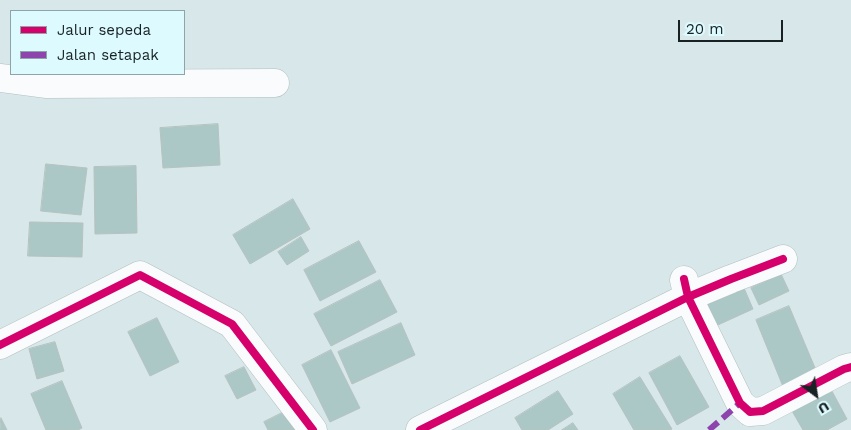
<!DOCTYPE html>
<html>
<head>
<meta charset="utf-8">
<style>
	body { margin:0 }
	#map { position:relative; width:851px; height:430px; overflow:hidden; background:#d8e7e9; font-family:"Work Sans",sans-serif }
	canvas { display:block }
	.legend { position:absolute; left:10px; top:10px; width:175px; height:65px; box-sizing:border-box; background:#ddfafe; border:1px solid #8ea4a7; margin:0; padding:6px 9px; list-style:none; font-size:15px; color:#182224 }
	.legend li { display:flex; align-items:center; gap:10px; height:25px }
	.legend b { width:25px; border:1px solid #8ea4a7 }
	.north { position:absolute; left:791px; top:370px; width:50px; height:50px; -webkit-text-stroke:4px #ddfafe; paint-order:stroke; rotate:149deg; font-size:14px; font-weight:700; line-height:20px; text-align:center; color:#182224 }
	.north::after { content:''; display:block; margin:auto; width:18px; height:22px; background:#182224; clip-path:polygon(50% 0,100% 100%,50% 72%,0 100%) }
	.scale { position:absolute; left:678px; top:20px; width:105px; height:22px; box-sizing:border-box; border:2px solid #182224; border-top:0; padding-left:6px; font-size:15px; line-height:18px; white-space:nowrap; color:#182224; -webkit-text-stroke:4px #ddfafe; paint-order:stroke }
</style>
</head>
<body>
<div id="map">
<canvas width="851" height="430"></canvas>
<ul class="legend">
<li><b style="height:6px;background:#d6006c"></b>Jalur sepeda</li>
<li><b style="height:6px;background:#8e44ad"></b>Jalan setapak</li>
</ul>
<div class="north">U</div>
<div class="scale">20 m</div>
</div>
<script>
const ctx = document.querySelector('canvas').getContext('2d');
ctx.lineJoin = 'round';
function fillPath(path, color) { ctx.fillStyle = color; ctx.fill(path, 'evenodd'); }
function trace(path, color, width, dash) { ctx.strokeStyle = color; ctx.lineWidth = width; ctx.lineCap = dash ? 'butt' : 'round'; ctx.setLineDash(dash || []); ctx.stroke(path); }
const building = new Path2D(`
	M 218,124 L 220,165 L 163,168 L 160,128 Z
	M 46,164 L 87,168 L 81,215 L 41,211 Z
	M 136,166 L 137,233 L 95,234 L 94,167 Z
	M 293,199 L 310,229 L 250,264 L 233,235 Z
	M 30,222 L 83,223 L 82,257 L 28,256 Z
	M 301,237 L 309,251 L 287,265 L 278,252 Z
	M 359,241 L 376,272 L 320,301 L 304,270 Z
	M 781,274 L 789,291 L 759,305 L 751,288 Z
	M 380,280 L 397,312 L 331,346 L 314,314 Z
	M 741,281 L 753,309 L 709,329 L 696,302 Z
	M 789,306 L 818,375 L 784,389 L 756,320 Z
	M 157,318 L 179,362 L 150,376 L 128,332 Z
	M 401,323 L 415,355 L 352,384 L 338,352 Z
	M 55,342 L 64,371 L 37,379 L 29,349 Z
	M 331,350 L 360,408 L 330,422 L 302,365 Z
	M 680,356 L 709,407 L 677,425 L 649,373 Z
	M 244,367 L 256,390 L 237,399 L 225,376 Z
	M 640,377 L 672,429 L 670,430 L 634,430 L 613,394 Z
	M 62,381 L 82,428 L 78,430 L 46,430 L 31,394 Z
	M 827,382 L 847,419 L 827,430 L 803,430 L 788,404 Z
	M 558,391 L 573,414 L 548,430 L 522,430 L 515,418 Z
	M 288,410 L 298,430 L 268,430 L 264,422 Z
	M 1,418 L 7,430 L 0,430 Z
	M 573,423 L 578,430 L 562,430 Z`);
fillPath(building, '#abc8c6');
trace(building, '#b6c2c1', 1);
const street = new Path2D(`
	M 0,78 L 47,84 L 275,83
	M 783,259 L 731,279 L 688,297 L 740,403 L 750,412 L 763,411 L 844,369 L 851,367
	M 0,345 L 140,275 L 232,324 L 313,430
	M 420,430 L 688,297 L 684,280`);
trace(street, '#b3bfc1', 29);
trace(street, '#f9fbfc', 28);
trace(new Path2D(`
	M 709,430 L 740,403`), '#8e44ad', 6, [12, 6]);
trace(new Path2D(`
	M 783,259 L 731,279 L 688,297 L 740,403 L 750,412 L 763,411 L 844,369 L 851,367
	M 0,345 L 140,275 L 232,324 L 313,430
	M 420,430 L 688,297 L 684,279`), '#d6006c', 8);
</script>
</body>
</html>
